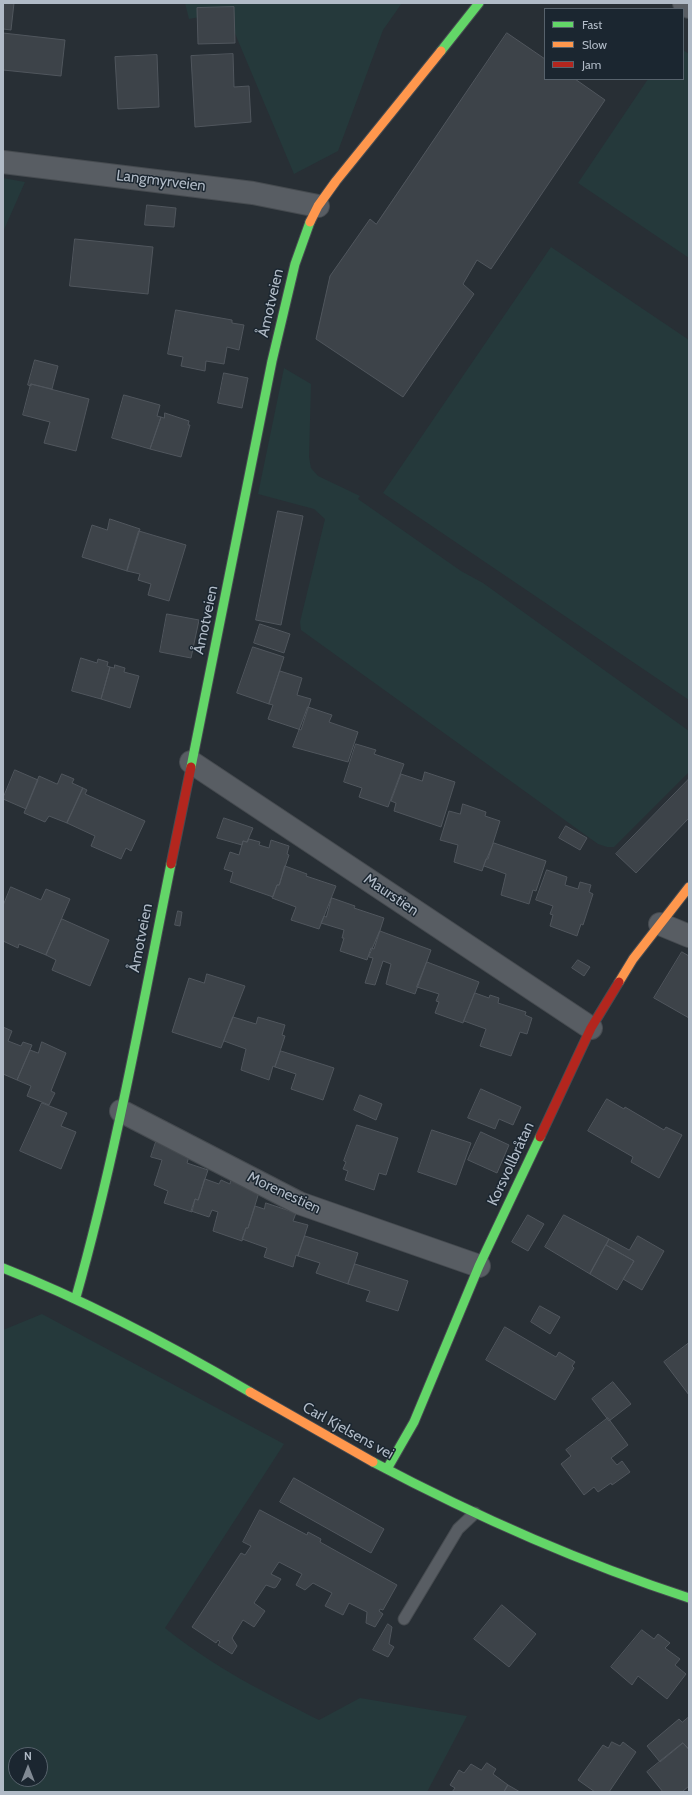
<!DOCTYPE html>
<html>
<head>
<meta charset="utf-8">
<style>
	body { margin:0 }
	#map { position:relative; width:692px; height:1795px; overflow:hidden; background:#282f35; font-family:Cabin,sans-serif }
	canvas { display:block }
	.frame { position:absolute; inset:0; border:4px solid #b1bbc7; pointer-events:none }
	.legend { position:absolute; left:544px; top:8px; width:140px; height:72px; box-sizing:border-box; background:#1b2630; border:1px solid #57626c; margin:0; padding:5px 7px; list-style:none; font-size:12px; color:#b1bbc7 }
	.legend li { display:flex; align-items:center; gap:8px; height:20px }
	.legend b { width:20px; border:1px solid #57626c }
	.north { position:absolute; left:8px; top:1747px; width:40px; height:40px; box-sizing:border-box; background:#1b2630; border:1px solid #57626c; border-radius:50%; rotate:0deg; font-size:11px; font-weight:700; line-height:16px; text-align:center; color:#b1bbc7 }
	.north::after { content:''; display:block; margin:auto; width:14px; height:18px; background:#818a94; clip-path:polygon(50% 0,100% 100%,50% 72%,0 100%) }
</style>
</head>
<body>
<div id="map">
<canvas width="692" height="1795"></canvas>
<div class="frame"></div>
<ul class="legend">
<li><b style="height:5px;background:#63d668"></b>Fast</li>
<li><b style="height:5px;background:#ff974d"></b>Slow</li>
<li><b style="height:5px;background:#b3261e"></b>Jam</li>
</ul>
<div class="north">N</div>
</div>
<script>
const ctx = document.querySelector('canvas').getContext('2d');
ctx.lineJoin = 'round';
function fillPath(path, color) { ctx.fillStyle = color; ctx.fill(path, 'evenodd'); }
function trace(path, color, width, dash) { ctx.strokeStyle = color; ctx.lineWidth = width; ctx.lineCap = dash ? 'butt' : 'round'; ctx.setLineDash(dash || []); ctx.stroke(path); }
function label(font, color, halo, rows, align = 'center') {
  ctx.font = font + ' Cabin,sans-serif'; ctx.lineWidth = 3; ctx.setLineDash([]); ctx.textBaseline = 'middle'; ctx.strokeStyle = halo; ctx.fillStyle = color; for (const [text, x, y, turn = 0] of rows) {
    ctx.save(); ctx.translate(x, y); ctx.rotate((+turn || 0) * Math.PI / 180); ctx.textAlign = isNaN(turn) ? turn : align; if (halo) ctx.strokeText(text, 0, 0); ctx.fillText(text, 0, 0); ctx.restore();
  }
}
fillPath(new Path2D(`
	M 185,3 L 402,3 L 383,30 L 338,151 L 294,174 L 226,12 L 189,19 Z
	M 683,50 L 689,54 L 689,258 L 578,183 L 648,79 L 683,79 Z
	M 3,178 L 25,182 L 3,232 Z
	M 551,247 L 689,340 L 689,700 L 383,493 Z
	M 284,368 L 311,384 L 309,457 L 311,468 L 318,476 L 360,496 L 358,499 L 461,571 L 483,583 L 689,731 L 689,772 L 614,847 L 607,847 L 598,844 L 301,630 L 300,622 L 325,519 L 314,509 L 258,494 Z
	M 42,1314 L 284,1444 L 165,1628 C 212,1666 265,1693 319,1720 L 360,1698 L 467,1716 L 427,1792 L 3,1792 L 3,1330 ZM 16,1755 L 40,1755 L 40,1779 L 16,1779 Z`), '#25393b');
const building = new Path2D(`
	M 3,3 L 14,3 L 11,30 L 3,29 Z
	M 234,7 L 235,43 L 198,44 L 197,8 Z
	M 3,33 L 65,40 L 61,76 L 3,70 Z
	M 507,33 L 545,59 L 545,79 L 575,79 L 605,100 L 491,269 L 477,260 L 463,284 L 474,294 L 403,397 L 316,339 L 330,276 L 370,219 L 376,224 Z
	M 233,54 L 234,87 L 249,86 L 251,122 L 195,127 L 191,56 Z
	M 157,55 L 159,107 L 118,109 L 115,57 Z
	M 147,205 L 176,208 L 174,227 L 145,225 Z
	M 75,239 L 153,247 L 148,294 L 70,286 Z
	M 176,310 L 232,320 L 232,323 L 244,325 L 239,350 L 227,347 L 224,364 L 206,361 L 205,371 L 181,366 L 183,357 L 168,354 Z
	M 35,360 L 58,366 L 52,389 L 31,384 L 31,386 L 28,385 Z
	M 224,373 L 248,378 L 242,408 L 218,403 Z
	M 31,384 L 89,399 L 76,451 L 44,443 L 50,422 L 23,415 Z
	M 124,395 L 160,405 L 157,416 L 161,417 L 150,449 L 112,438 Z
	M 165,413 L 189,421 L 188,425 L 190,425 L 181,457 L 150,449 L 161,417 L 164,418 Z
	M 278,511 L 303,516 L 281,625 L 256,620 Z
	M 110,519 L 140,529 L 127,571 L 82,557 L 92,525 L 107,530 Z
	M 139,531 L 186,545 L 169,601 L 148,595 L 151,584 L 138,580 L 140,574 L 127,571 Z
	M 167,614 L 199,620 L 191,658 L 160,652 Z
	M 260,624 L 290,634 L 284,653 L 254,643 Z
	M 253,647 L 284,657 L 269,704 L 237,693 Z
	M 81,658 L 97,663 L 98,659 L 108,662 L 107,666 L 110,667 L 101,699 L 72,691 Z
	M 115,665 L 125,668 L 124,672 L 139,676 L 130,708 L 101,699 L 110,667 L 114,668 Z
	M 280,671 L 302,678 L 297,695 L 311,699 L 301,730 L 268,719 L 273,705 L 269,704 Z
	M 308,707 L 332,715 L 329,722 L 358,732 L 348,762 L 293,747 Z
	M 356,744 L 376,750 L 374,754 L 404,764 L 388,807 L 359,797 L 362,788 L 344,782 Z
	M 15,770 L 38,780 L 26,809 L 3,799 Z
	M 425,772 L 455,782 L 441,827 L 394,811 L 396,803 L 391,801 L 401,774 L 422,781 Z
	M 62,774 L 74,779 L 72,783 L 83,788 L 67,823 L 49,816 L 45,822 L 24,813 L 39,776 L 57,784 Z
	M 689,779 L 689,818 L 636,873 L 616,854 Z
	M 83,788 L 87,790 L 85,794 L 145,821 L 131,851 L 126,848 L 121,859 L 91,846 L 95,836 L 67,823 Z
	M 463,804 L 486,812 L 485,816 L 500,821 L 488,859 L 486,859 L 482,871 L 454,862 L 458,845 L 440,840 L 449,811 L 460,814 Z
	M 224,818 L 253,828 L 247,842 L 243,841 L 242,845 L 217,838 Z
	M 566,826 L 587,838 L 580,850 L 559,838 Z
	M 249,839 L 260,842 L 259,845 L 269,848 L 271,840 L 289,846 L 287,854 L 289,855 L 279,885 L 277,885 L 273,897 L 230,882 L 233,872 L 224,869 L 230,852 L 239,855 L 243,841 L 247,842 Z
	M 494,843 L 546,861 L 536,891 L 533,890 L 529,904 L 501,895 L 506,874 L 484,866 Z
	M 285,866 L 307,874 L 306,876 L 336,886 L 319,929 L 291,920 L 296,907 L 272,898 L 277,885 L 279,885 Z
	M 547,870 L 567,877 L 565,885 L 578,889 L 580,882 L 591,885 L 589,892 L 593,894 L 583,925 L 581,924 L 577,936 L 550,926 L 553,915 L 550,914 L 553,906 L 536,900 Z
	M 11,887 L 41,900 L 46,889 L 70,899 L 46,955 L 19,944 L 18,948 L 3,941 L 3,906 Z
	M 332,898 L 355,906 L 354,908 L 384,918 L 374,949 L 371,948 L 367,960 L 340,951 L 344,938 L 342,938 L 344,930 L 321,923 L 324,916 L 326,917 Z
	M 178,911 L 182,912 L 180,926 L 175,925 Z
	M 62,919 L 109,940 L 90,986 L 52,970 L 56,960 L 46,955 Z
	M 380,931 L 431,950 L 415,994 L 386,984 L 391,964 L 383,961 L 375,985 L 365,983 L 373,958 L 369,957 Z
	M 682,952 L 689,956 L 689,1018 L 654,998 Z
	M 578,960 L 590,967 L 584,976 L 572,968 Z
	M 427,962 L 479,982 L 463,1023 L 435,1013 L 439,1002 L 436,1001 L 439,994 L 417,987 Z
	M 207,974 L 245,986 L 221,1048 L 172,1032 L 189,978 L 204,983 Z
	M 475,993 L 489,998 L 490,995 L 499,998 L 498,1003 L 526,1012 L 525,1015 L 532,1018 L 527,1034 L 520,1032 L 511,1056 L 480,1046 L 486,1029 L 464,1021 Z
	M 233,1017 L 256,1024 L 258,1017 L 285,1025 L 282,1035 L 285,1036 L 275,1067 L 273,1066 L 269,1080 L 241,1070 L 246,1049 L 224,1041 Z
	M 3,1027 L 12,1031 L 8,1041 L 21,1046 L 23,1042 L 32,1045 L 17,1080 L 3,1074 Z
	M 42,1042 L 66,1053 L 51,1091 L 55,1093 L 49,1105 L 27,1096 L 31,1086 L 17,1080 L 30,1050 L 38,1053 Z
	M 281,1051 L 334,1068 L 323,1100 L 291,1089 L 296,1074 L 275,1067 Z
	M 481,1089 L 521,1107 L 513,1125 L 499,1119 L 495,1129 L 468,1118 Z
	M 360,1095 L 382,1104 L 376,1120 L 354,1110 Z
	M 607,1099 L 624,1109 L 625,1107 L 664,1130 L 666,1127 L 682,1135 L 659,1178 L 631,1162 L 633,1157 L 588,1131 Z
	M 42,1103 L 67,1113 L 61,1126 L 76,1132 L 61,1169 L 20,1151 Z
	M 357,1125 L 398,1138 L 386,1175 L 379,1173 L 374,1190 L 345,1180 L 348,1171 L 343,1169 L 346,1162 L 344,1161 Z
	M 432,1130 L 471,1143 L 456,1185 L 418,1172 Z
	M 481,1132 L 509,1145 L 497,1173 L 468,1160 Z
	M 156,1142 L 190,1153 L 187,1163 L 208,1170 L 198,1200 L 195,1199 L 192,1212 L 164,1203 L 168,1191 L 154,1185 L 162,1160 L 151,1157 Z
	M 205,1179 L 219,1184 L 221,1180 L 230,1184 L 231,1179 L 260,1189 L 248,1228 L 246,1228 L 242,1241 L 213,1231 L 218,1212 L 212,1210 L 209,1217 L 191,1211 L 195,1199 L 198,1200 Z
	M 266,1203 L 296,1213 L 293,1221 L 308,1225 L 298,1256 L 296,1255 L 293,1267 L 264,1257 L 267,1248 L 242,1239 L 246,1228 L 248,1228 L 255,1206 L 264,1209 Z
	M 528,1215 L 544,1224 L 528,1251 L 512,1242 Z
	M 564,1215 L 609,1239 L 590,1274 L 545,1247 Z
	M 305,1236 L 358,1253 L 348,1284 L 316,1273 L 320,1263 L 298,1256 Z
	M 638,1236 L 664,1251 L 642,1290 L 623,1279 L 634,1261 L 606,1245 L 609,1239 L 629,1250 Z
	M 606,1245 L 634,1261 L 617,1290 L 590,1274 Z
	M 355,1264 L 408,1281 L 398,1311 L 366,1301 L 370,1291 L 348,1284 Z
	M 540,1306 L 560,1317 L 550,1334 L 531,1322 Z
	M 505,1327 L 556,1357 L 559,1352 L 575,1362 L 572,1366 L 574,1368 L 555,1400 L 486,1360 Z
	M 689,1343 L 689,1395 L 664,1362 Z
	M 613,1382 L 631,1404 L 609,1421 L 592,1399 Z
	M 608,1418 L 628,1445 L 611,1458 L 617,1465 L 622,1461 L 630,1472 L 612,1485 L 611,1483 L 598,1492 L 594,1487 L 584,1495 L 561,1464 L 571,1456 L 566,1450 Z
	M 294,1478 L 384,1529 L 371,1553 L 280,1502 Z
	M 260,1510 L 307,1535 L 308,1532 L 321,1539 L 320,1542 L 397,1585 L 383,1610 L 380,1609 L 379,1611 L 383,1614 L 375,1627 L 366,1623 L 367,1612 L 349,1603 L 343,1615 L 325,1606 L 332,1593 L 313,1583 L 305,1590 L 296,1585 L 302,1574 L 279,1562 L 271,1574 L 281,1579 L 276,1587 L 274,1588 L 266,1585 L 254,1603 L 265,1611 L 254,1627 L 243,1620 L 232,1638 L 237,1646 L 232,1654 L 218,1645 L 220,1642 L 218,1640 L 216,1643 L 192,1627 L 241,1553 L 245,1555 L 251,1546 L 243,1542 Z
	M 502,1605 L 536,1634 L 509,1667 L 474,1639 Z
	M 388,1624 L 392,1627 L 389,1644 L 394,1647 L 388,1657 L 373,1650 Z
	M 642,1630 L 654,1639 L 658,1634 L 670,1643 L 665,1648 L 680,1659 L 675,1665 L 686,1674 L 667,1699 L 638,1676 L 632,1685 L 611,1667 Z
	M 689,1717 L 689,1747 L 688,1748 L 683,1743 L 660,1762 L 647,1746 L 679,1719 L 682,1722 Z
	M 612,1742 L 620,1746 L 623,1742 L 636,1752 L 609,1792 L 595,1792 L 578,1780 L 603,1745 L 608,1748 Z
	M 683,1743 L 689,1750 L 689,1786 L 682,1792 L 663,1792 L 647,1772 Z
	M 487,1763 L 496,1769 L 493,1774 L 508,1785 L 504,1792 L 452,1792 L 455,1788 L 450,1785 L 459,1770 L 464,1773 L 471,1764 L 481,1770 Z
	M 508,1785 L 520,1792 L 504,1792 Z`);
fillPath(building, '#3d4349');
trace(building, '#50565d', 1);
const lane = new Path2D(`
	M 404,1619 L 458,1529 L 475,1513`);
const street = new Path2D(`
	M 684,3 L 689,7
	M 3,162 L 253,193 L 318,206
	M 191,762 L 591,1028
	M 660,924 L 689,936
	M 121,1111 L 299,1203 L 479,1266`);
const fast = new Path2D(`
	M 441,51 L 479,3
	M 191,767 L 272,361 L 295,264 L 310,222
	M 3,1268 C 89,1302 170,1345 250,1392
	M 76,1297 C 116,1155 142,1008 171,864
	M 373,1462 C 475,1516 579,1562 689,1598
	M 387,1469 L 414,1422 L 479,1266 L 540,1137`);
const slow = new Path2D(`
	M 310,222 L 318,206 L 336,181 L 441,51
	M 619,982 L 633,959 L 689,887
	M 250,1392 L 373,1462`);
const jam = new Path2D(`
	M 171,864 L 191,767
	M 540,1137 L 591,1028 L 619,982`);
trace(lane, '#464b50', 13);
trace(street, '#464b50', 24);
trace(fast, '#464b50', 11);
trace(slow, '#464b50', 11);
trace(jam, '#464b50', 11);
trace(lane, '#585d63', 11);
trace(street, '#585d63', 22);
trace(fast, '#63d668', 9);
trace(slow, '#ff974d', 9);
trace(jam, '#b3261e', 9);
label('15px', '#b1bbc7', '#1b2630', [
	["Langmyrveien",161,181,7],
	["Åmotveien",271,303,-77],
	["Åmotveien",206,620,-78],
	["Maurstien",391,895,34],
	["Åmotveien",141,938,-79],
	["Korsvollbråtan",511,1164,-65],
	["Morenestien",284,1193,25],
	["Carl Kjelsens vei",348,1431,29]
]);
</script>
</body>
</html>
